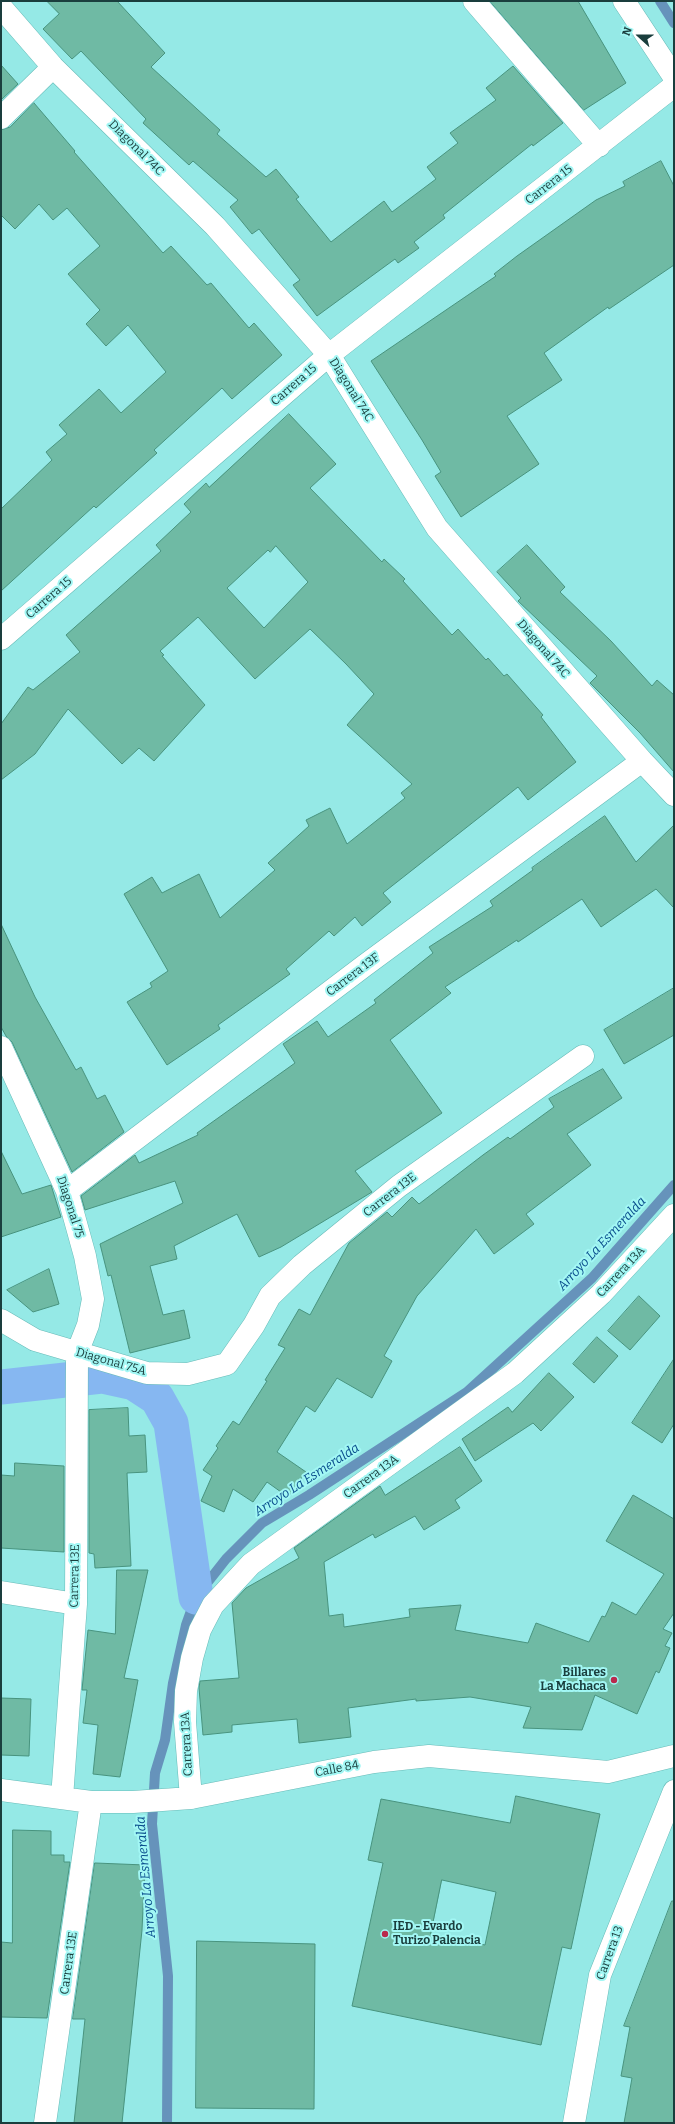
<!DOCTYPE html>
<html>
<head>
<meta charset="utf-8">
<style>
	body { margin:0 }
	#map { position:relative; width:675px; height:2124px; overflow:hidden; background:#95e9e6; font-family:Bitter,serif }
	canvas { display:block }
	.frame { position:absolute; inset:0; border:2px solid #1a3e3d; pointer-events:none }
	.north { position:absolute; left:619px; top:16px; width:40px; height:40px; -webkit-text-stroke:3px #a2f7f4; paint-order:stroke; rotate:291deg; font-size:11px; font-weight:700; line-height:16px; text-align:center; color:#1a3e3d }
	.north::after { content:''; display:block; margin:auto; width:14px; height:18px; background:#1a3e3d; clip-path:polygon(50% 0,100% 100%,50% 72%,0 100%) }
</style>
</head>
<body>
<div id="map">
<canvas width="675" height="2124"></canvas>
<div class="frame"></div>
<div class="north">N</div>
</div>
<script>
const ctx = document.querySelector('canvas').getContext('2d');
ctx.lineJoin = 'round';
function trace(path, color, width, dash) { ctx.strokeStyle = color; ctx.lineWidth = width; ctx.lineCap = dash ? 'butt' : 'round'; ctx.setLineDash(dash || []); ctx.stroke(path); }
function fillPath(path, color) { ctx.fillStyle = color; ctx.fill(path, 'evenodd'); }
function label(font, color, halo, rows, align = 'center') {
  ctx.font = font + ' Bitter,serif'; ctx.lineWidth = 4; ctx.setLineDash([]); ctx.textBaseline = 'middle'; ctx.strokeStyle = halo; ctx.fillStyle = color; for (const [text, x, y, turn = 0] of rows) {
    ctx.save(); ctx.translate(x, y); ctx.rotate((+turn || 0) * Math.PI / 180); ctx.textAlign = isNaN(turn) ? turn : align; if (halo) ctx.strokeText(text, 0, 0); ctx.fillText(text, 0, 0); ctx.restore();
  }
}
trace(new Path2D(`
	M 660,1 L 674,23
	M 167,2123 L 168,1976 L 152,1824 L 155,1773 L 165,1740 L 173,1683 L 186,1625 L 196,1597 L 226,1559 L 262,1523 L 309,1495 L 467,1392 L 592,1278 L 674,1185`), '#6693bb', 10);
trace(new Path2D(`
	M 1,1387 L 102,1376 L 134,1383 L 157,1398 L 171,1423 L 196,1597`), '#86b7f1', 35);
const building = new Path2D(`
	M 47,1 L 117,1 L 165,53 L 151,67 L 220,130 L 217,134 L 266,177 L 276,169 L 299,197 L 296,199 L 331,242 L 384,201 L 392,212 L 436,179 L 427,167 L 458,143 L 450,133 L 496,100 L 486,88 L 513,66 L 563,123 L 533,146 L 532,144 L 443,215 L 445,218 L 414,242 L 419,248 L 398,263 L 395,259 L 317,316 L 293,285 L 300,280 L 259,229 L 252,234 L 230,207 L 238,200 L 193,161 L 189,165 L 143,123 L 146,119 L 81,51 L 72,59 L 43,29 L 59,14 Z
	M 490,1 L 578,1 L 626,83 L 584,110 Z
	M 1,65 L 18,84 L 1,100 Z
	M 34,103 L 75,151 L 74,152 L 163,253 L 171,246 L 207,285 L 211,283 L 249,328 L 254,323 L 282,355 L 232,399 L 222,388 L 154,450 L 157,453 L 96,508 L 94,506 L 1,591 L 1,509 L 52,460 L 46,452 L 67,434 L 59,425 L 99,389 L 121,413 L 166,372 L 128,325 L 106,346 L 86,324 L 100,310 L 68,274 L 100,246 L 67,208 L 53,220 L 39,204 L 15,229 L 1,215 L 1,130 L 10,127 Z
	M 661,161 L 674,186 L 674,265 L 609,309 L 608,307 L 544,353 L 562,380 L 507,416 L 539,464 L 461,517 L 435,476 L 441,472 L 422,440 L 371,361 L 496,276 L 494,274 L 517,256 L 596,200 L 625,186 L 623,182 Z
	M 289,414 L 336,464 L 310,488 L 382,562 L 384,559 L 405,579 L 403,581 L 452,635 L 458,629 L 486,660 L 488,658 L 504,676 L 507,674 L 543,715 L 541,717 L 576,762 L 528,800 L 518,787 L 383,893 L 391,902 L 362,926 L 355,917 L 334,936 L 329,931 L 286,969 L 290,974 L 218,1025 L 220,1029 L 167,1065 L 127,1002 L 152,987 L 150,983 L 168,971 L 124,894 L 152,877 L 162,893 L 199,874 L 220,918 L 275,870 L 268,863 L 309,826 L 306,820 L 330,808 L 347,844 L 405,798 L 401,793 L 412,784 L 347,725 L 374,694 L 346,664 L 310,629 L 255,679 L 198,617 L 160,651 L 164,655 L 162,656 L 205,705 L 154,761 L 139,748 L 122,764 L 68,709 L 35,754 L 1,780 L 1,724 L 28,687 L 33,690 L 80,652 L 66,635 L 161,551 L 156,545 L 191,512 L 184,504 L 206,483 L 209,487 ZM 276,546 L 308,582 L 264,628 L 227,588 L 268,550 L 270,552 Z
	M 527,545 L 565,587 L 560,592 L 611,641 L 652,686 L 657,680 L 674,695 L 674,772 L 640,733 L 590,683 L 597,676 L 518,601 L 521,598 L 497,572 Z
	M 605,816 L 636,862 L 674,825 L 674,908 L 656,889 L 601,927 L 582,899 L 518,942 L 517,940 L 445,987 L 451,993 L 390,1040 L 442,1113 L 355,1171 L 372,1192 L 281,1247 L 259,1257 L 237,1214 L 174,1246 L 177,1259 L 150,1266 L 163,1315 L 184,1310 L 190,1338 L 130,1353 L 111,1275 L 108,1276 L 100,1244 L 183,1203 L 175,1181 L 85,1210 L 81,1196 L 135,1155 L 139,1163 L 198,1135 L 197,1133 L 295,1063 L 283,1044 L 317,1021 L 328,1037 L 376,1003 L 374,1000 L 433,953 L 429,947 L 493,906 L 490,901 L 533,870 L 532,868 Z
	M 1,924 L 35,997 L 76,1070 L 81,1067 L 97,1099 L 105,1095 L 124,1132 L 72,1172 L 12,1042 L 6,1036 L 1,1027 Z
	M 674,988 L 674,1035 L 624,1064 L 604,1030 Z
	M 603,1069 L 622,1098 L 567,1134 L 591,1165 L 526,1214 L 534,1224 L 494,1254 L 476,1229 L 417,1296 L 384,1356 L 392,1361 L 372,1398 L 337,1378 L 315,1412 L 306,1406 L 277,1452 L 306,1472 L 288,1497 L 267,1482 L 253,1502 L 233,1489 L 224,1512 L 201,1501 L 212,1476 L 203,1470 L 218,1448 L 216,1446 L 233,1421 L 239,1425 L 267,1381 L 265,1380 L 285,1348 L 278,1345 L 299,1309 L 310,1315 L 349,1243 L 387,1212 L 392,1217 L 412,1197 L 419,1204 L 483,1155 L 508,1137 L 510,1139 L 554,1107 L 549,1099 Z
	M 1,1151 L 22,1194 L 51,1185 L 61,1217 L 1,1237 Z
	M 49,1269 L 59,1304 L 33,1312 L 7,1290 Z
	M 639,1296 L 660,1316 L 630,1350 L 608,1331 Z
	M 597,1337 L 618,1356 L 594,1383 L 573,1364 Z
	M 674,1359 L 674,1424 L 662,1443 L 632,1423 Z
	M 549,1373 L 574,1397 L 541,1431 L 533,1423 L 475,1461 L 462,1439 L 508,1407 L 512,1412 Z
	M 128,1408 L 129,1436 L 145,1435 L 147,1472 L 127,1473 L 131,1566 L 95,1568 L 94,1554 L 89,1553 L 89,1410 Z
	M 460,1447 L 482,1481 L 455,1500 L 460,1508 L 424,1530 L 415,1516 L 375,1538 L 373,1534 L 324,1562 L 329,1616 L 343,1614 L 344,1627 L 410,1617 L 409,1609 L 461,1605 L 455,1630 L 528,1643 L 536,1623 L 589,1642 L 602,1616 L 605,1617 L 612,1602 L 636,1615 L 664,1574 L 606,1541 L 633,1495 L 674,1519 L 674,1613 L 663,1629 L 672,1633 L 665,1646 L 670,1648 L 659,1673 L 656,1671 L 637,1714 L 595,1695 L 582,1730 L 523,1728 L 531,1707 L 470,1697 L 416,1701 L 416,1699 L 348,1708 L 351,1737 L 299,1743 L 297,1719 L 232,1725 L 232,1732 L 203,1735 L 199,1688 L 200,1681 L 239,1678 L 232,1603 L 246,1588 L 299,1558 L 294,1548 L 380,1486 L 385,1495 Z
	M 15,1463 L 64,1466 L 64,1552 L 1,1548 L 1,1475 L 14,1476 Z
	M 117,1570 L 148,1570 L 124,1678 L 138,1680 L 120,1777 L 93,1774 L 98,1725 L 83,1723 L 87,1690 L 82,1690 L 88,1630 L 115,1634 Z
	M 1,1698 L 31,1699 L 29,1756 L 1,1755 Z
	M 516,1796 L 600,1814 L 571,1949 L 562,1947 L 541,2045 L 352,2006 L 383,1863 L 368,1860 L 381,1799 L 510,1823 ZM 442,1880 L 496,1892 L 485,1945 L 431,1934 Z
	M 13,1830 L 51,1831 L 51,1855 L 64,1855 L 64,1862 L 70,1862 L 47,2018 L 1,2017 L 1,1942 L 12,1943 Z
	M 95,1863 L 145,1865 L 142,1930 L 122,2123 L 74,2123 L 85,2019 L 73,2019 Z
	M 672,1901 L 674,1901 L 674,2123 L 624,2123 L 632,2078 L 621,2076 L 630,2027 L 624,2026 Z
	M 197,1941 L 315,1944 L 314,2109 L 196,2108 Z`);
fillPath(building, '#6fbaa4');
trace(building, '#48937e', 1);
const minor = new Path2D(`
	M 474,1 L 599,146
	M 624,1 L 674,77
	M 1,7 L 53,67 L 215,226 L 329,355 L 437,528 L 642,761 L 674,795
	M 1,118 L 53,67
	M 1,639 L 329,355 L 674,86
	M 1,1047 L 67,1191 L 85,1256 L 93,1299 L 88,1325 L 77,1353 L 76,1604 L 62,1798
	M 67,1191 L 364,966 L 642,761
	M 1,1320 L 35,1340 L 147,1373 L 188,1374 L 227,1364 L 254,1325 L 270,1296 L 302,1265 L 399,1186 L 583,1056
	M 1,1592 L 76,1604
	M 1,1790 L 91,1802 L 133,1802 L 191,1798 L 374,1762 L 429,1756 L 608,1772 L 674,1756
	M 191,1798 L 185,1722 L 186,1691 L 192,1658 L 200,1630 L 213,1605 L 251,1564 L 515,1373 L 601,1294 L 674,1215
	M 45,2123 L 91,1802
	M 574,2123 L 600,1975 L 674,1791`);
trace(minor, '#67bbb8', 23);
trace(minor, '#fff', 22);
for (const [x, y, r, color] of [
	[614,1680,4,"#ba294c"],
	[385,1934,4,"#ba294c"]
]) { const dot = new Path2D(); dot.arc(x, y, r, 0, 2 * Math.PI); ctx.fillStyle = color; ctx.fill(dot); trace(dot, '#a2f7f4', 1.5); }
label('12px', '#1a3e3d', '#a2f7f4', [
	["Diagonal 74C",136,148,45],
	["Carrera 15",549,185,-38],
	["Carrera 15",294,385,-41],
	["Diagonal 74C",351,390,58],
	["Carrera 15",49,598,-41],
	["Diagonal 74C",543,649,49],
	["Carrera 13F",353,975,-37],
	["Carrera 13E",390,1195,-38],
	["Diagonal 75",70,1207,72],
	["Carrera 13A",621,1272,-47],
	["Diagonal 75A",111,1362,16],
	["Carrera 13A",371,1477,-36],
	["Carrera 13E",75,1576,-89],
	["Carrera 13A",187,1744,-93],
	["Calle 84",337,1769,-11],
	["Carrera 13",610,1953,-70],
	["Carrera 13E",69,1963,-82]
]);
label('bold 12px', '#1a3e3d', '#a2f7f4', [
	["Billares",606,1673],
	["La Machaca",606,1687],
	["IED - Evardo",393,1927,"left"],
	["Turizo Palencia",393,1941,"left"]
], 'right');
label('italic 13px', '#094d8c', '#a2f7f4', [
	["Arroyo La Esmeralda",602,1244,-47],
	["Arroyo La Esmeralda",307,1480,-33],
	["Arroyo La Esmeralda",146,1877,-95]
]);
</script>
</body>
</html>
